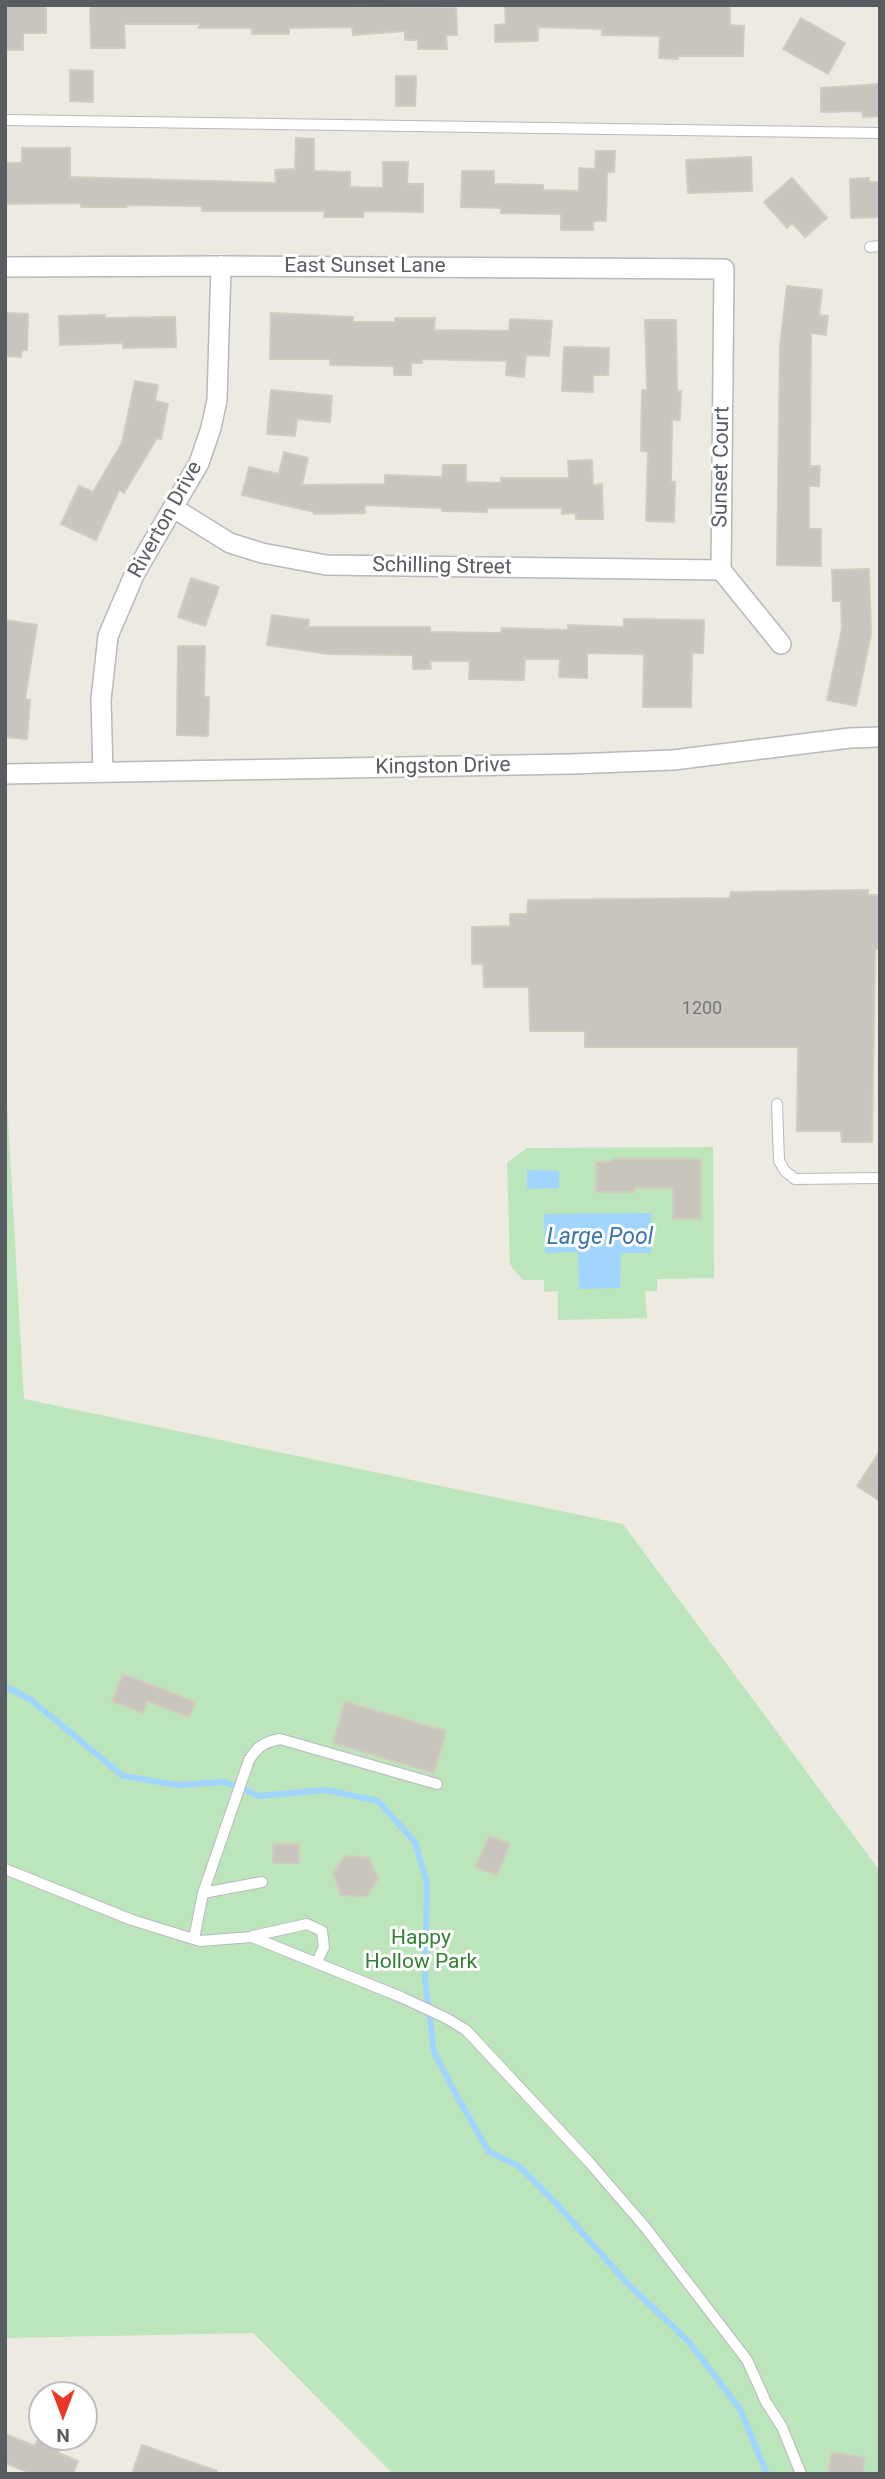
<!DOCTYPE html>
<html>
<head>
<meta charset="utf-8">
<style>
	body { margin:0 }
	#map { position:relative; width:885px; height:2479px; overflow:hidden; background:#edeae1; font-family:Roboto,sans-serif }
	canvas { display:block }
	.frame { position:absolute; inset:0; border:7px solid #595d62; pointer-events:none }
	.north { position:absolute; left:28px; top:2381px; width:70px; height:70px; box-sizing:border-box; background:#fff; border:2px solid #bdbec0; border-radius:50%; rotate:180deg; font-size:19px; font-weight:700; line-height:28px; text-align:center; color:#595d62 }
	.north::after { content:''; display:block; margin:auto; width:24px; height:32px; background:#ec3728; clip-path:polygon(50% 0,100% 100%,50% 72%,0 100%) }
</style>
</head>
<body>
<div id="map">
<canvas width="885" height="2479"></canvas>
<div class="frame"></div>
<div class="north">N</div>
</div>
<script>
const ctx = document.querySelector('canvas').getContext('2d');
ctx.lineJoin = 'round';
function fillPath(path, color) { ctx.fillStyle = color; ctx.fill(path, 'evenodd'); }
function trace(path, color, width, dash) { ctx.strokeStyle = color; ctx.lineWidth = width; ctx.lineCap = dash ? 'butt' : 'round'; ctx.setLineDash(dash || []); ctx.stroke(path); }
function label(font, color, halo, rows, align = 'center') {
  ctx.font = font + ' Roboto,sans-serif'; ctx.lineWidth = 6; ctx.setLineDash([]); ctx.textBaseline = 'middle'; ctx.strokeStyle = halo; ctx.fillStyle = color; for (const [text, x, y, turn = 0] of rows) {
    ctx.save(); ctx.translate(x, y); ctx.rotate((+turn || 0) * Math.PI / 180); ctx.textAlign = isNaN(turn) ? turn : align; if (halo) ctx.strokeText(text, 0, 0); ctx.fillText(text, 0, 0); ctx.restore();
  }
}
fillPath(new Path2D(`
	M 5,1068 L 24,1399 L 623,1524 L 880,1871 L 880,2474 L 393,2474 L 253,2333 L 5,2338 Z
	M 713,1147 L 714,1278 L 657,1279 L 657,1291 L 645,1291 L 647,1318 L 558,1320 L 558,1291 L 544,1292 L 544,1280 L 523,1280 L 510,1265 L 507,1163 L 527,1148 Z`), '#bce5bc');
fillPath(new Path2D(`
	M 527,1170 L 559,1171 L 559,1188 L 527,1189 Z
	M 651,1213 L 651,1253 L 621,1253 L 620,1288 L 579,1289 L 578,1252 L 545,1253 L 544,1214 Z`), '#9fd5ff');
trace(new Path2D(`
	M 5,1686 L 31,1700 L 123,1776 L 178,1785 L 225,1782 L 259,1796 L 325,1790 L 378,1801 L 415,1842 L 427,1883 L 425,1980 L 434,2052 L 459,2100 L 489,2152 L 519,2166 L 555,2202 L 627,2283 L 689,2342 L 740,2409 L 767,2474`), '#9fd5ff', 6);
const building = new Path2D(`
	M 5,5 L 46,5 L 46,33 L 23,33 L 23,50 L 5,50 Z
	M 90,5 L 456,7 L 457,35 L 446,35 L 447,49 L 418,49 L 418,40 L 405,40 L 405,31 L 353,35 L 352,27 L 289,28 L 289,34 L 252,34 L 252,28 L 199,28 L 199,24 L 124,24 L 125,48 L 91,48 Z
	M 505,5 L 730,5 L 730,25 L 744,26 L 743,56 L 678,56 L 678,59 L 659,58 L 660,36 L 602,35 L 602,29 L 538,27 L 538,41 L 495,42 L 495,25 L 506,24 Z
	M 801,18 L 845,43 L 828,74 L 783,49 Z
	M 70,70 L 93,71 L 93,102 L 70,101 Z
	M 396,76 L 416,76 L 415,106 L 396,106 Z
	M 880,84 L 880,116 L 863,117 L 862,111 L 821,112 L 821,88 Z
	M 296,138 L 314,139 L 314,171 L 350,172 L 350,187 L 383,188 L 383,162 L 408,162 L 407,184 L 423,184 L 423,212 L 364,211 L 363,217 L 324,217 L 325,211 L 202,211 L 202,206 L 126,205 L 126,207 L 81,207 L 81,203 L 5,204 L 5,163 L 22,163 L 22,148 L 70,148 L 70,177 L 276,183 L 275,170 L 295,169 Z
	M 596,151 L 615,151 L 614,172 L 607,172 L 606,221 L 593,221 L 593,230 L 561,230 L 561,214 L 501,213 L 501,208 L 461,207 L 462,171 L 494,171 L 494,184 L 543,185 L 543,190 L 579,191 L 579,168 L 595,169 Z
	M 751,157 L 752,191 L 688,193 L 686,160 Z
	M 792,178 L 827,218 L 805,237 L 792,223 L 787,228 L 764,202 Z
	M 869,178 L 869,182 L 880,182 L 880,217 L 851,218 L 850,179 Z
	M 787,286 L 822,290 L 819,315 L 828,316 L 826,335 L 811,333 L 810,466 L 820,466 L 819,486 L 809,486 L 809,529 L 821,529 L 821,566 L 777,565 L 780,345 Z
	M 5,313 L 28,314 L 27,350 L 22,350 L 21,357 L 5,356 Z
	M 271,313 L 353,317 L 353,322 L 395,322 L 395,318 L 435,318 L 434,330 L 509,331 L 510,319 L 552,321 L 549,356 L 526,355 L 524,377 L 506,375 L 507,361 L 422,359 L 422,363 L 411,363 L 411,375 L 394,375 L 394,366 L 330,365 L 330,359 L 270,359 Z
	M 105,315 L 105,318 L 175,317 L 176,347 L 123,348 L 123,343 L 60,345 L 59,316 Z
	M 645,320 L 676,320 L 677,391 L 681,391 L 680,420 L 672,420 L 671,482 L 675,482 L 674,522 L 646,521 L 648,452 L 641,451 L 642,390 L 647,390 Z
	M 564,347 L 609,348 L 608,375 L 593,375 L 593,392 L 562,391 Z
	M 135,381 L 158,385 L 155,401 L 168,404 L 161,439 L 157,438 L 124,493 L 119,490 L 96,540 L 61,524 L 79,486 L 93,492 L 122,443 Z
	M 271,390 L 332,396 L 330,422 L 297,419 L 295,436 L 267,434 Z
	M 284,452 L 308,458 L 302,485 L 385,484 L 385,475 L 442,477 L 443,465 L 466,465 L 466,482 L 501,483 L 501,478 L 569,478 L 568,461 L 592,460 L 593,485 L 602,484 L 603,519 L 576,519 L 576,513 L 562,514 L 562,508 L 487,508 L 487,512 L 442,511 L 442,508 L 364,505 L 365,513 L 314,514 L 314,512 L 242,495 L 249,467 L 279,474 Z
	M 869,569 L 871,634 L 856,706 L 827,700 L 842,628 L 841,601 L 833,601 L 832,570 Z
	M 191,578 L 219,587 L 205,626 L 178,617 Z
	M 272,615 L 309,620 L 308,627 L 430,627 L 430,632 L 501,633 L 502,628 L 568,630 L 568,625 L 624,627 L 624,619 L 704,620 L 703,653 L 692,653 L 691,707 L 643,707 L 644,654 L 587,653 L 587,678 L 559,677 L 560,659 L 525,659 L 524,680 L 469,679 L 470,661 L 430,661 L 431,669 L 413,669 L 413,655 L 328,654 L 267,645 Z
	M 5,620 L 37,625 L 25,699 L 30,700 L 27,739 L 5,737 Z
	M 178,646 L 205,646 L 204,697 L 209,697 L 208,736 L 177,735 Z
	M 868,890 L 868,895 L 880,895 L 880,949 L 875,949 L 872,1142 L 842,1142 L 841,1131 L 797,1131 L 798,1047 L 585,1047 L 585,1031 L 530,1031 L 529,987 L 484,987 L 483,964 L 472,964 L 472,927 L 510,926 L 510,914 L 527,914 L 528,900 L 730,898 L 731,892 Z
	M 612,1159 L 701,1159 L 701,1219 L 673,1219 L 673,1188 L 635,1188 L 635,1192 L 596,1192 L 596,1162 L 612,1162 Z
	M 880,1451 L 880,1501 L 857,1486 Z
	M 123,1674 L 195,1702 L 189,1717 L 147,1701 L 143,1713 L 112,1701 Z
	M 345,1702 L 446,1731 L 434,1773 L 333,1743 Z
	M 489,1836 L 510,1844 L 497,1875 L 476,1867 Z
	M 273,1844 L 299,1844 L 299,1863 L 273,1863 Z
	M 345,1856 L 369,1858 L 378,1879 L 366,1897 L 341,1895 L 333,1874 Z
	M 5,2434 L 35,2446 L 39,2437 L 65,2437 L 58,2453 L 78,2461 L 73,2474 L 32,2474 L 5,2463 Z
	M 142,2445 L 217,2471 L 216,2474 L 132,2474 Z
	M 832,2452 L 865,2458 L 862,2474 L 828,2474 Z`);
fillPath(building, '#c8c4be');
trace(building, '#d2ccbf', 2);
const lane = new Path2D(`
	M 5,120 L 880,133
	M 870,247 L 880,246
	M 777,1104 L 779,1161 L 785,1171 L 795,1179 L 880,1178
	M 5,1869 L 132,1920 L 200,1941 L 252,1937 L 401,1997 L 446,2018 L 466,2030 L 589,2162 L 645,2227 L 747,2360 L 766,2402 L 782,2427 L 801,2474
	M 203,1893 L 249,1760 C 257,1747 264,1742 280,1739 L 437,1784
	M 253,1936 L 307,1924 L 322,1931 L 324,1947 L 317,1962
	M 194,1939 L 203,1893 L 262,1882`);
const street = new Path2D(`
	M 5,267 L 221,266 L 724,269 L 721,570 L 781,644
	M 175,509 L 230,543 L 262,553 L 326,565 L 721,570
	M 103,772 L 101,700 L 108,636 L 135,573 L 199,463 L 211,428 L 217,400 L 221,266
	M 5,774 L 571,764 L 673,760 L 850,738 L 880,737`);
trace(lane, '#b6b9be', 12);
trace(street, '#b6b9be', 22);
trace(lane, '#fff', 10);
trace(street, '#fff', 19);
label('18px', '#757779', null, [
	["1200",702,1009]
]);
label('21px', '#595d62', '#fff', [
	["East Sunset Lane",365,267],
	["Sunset Court",722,467,-89],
	["Riverton Drive",166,520,-61],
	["Schilling Street",442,567,1],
	["Kingston Drive",443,767,-1]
]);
label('21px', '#328136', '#fff', [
	["Happy",421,1939],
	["Hollow Park",421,1963]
]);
label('italic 23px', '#3a75b2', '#fff', [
	["Large Pool",600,1238]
]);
</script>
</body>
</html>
